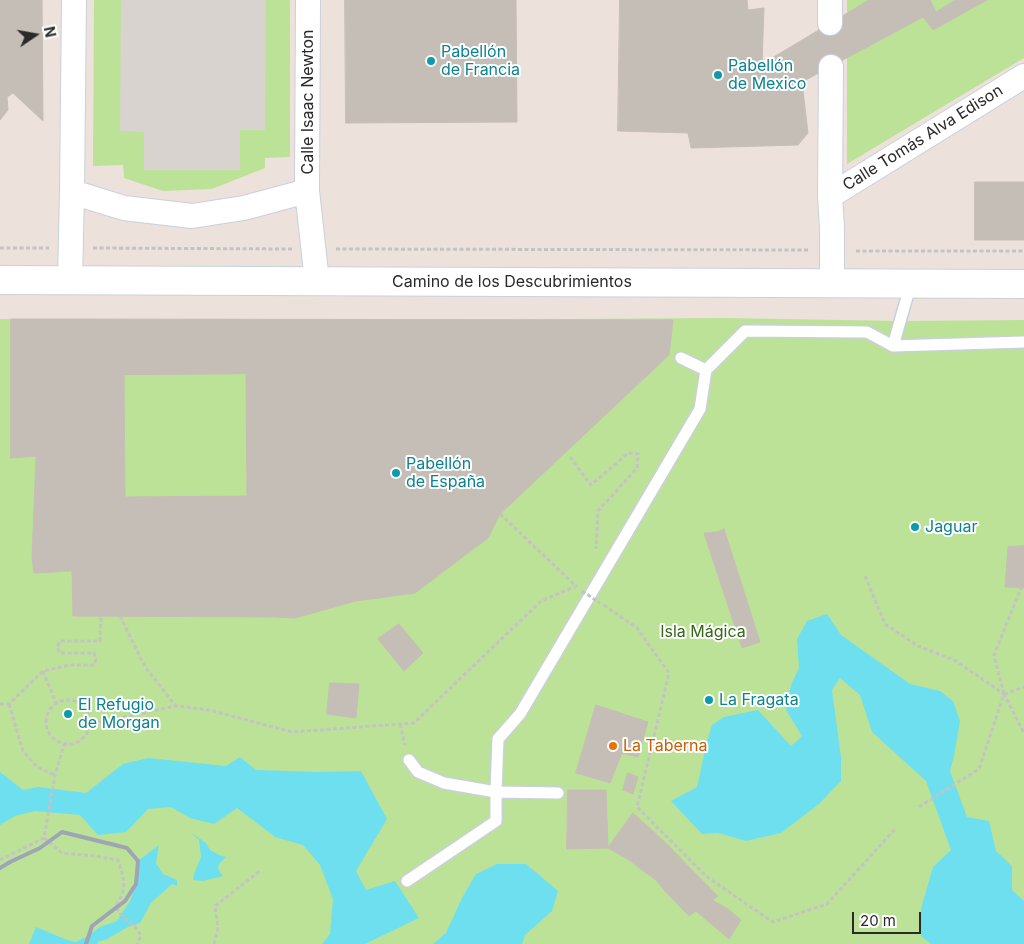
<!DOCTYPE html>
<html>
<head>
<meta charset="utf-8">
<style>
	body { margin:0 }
	#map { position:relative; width:1024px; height:944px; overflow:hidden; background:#ece2db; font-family:Inter,sans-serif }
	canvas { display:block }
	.north { position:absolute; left:10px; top:10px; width:50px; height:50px; -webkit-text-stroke:4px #fff; paint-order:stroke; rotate:78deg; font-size:14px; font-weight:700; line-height:20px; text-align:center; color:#2a2a2a }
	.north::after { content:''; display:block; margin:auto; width:18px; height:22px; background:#2a2a2a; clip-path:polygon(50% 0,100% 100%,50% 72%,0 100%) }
	.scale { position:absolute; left:852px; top:912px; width:69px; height:22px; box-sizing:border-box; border:2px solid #2a2a2a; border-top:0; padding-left:6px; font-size:15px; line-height:18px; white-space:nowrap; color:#2a2a2a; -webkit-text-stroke:4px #fff; paint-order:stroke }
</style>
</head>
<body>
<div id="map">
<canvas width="1024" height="944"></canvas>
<div class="north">N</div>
<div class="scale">20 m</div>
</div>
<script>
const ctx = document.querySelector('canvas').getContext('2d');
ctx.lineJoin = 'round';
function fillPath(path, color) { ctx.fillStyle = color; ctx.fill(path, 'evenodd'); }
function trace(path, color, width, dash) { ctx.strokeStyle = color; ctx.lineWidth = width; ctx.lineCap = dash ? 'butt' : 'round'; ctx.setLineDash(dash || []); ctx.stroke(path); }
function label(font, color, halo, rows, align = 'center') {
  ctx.font = font + ' Inter,sans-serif'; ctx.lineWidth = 4; ctx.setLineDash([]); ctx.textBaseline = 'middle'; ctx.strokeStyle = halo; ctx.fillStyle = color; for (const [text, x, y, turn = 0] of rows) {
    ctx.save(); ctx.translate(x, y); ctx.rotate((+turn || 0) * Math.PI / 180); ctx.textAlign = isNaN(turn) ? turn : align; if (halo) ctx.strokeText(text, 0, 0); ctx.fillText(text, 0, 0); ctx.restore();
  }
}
fillPath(new Path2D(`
	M 94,0 L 290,0 L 290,157 L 265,158 L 265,168 L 212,189 L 163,191 L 124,178 L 123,165 L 93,166 Z
	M 847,0 L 1024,0 L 1024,58 L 847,164 Z
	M 724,318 L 900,321 L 1024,320 L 1024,944 L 0,944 L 0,319 L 415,320 Z`), '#bce298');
fillPath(new Path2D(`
	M 121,0 L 266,0 L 265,130 L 240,130 L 240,170 L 144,170 L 144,132 L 120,131 Z`), '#d8d3ce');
fillPath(new Path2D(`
	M 827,614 L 841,635 L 910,684 L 940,691 L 953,701 L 960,721 L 954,756 L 950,771 L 967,817 L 989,821 L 996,851 L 1012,866 L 1012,890 L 1024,901 L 1024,944 L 931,944 L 921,936 L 921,909 L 933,867 L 951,850 L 926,781 L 872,732 L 860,695 L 840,678 L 832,690 L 841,757 L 841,781 L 819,804 L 781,833 L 746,841 L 718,833 L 702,834 L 671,801 L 697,787 L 708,738 L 712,725 L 724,717 L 758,710 L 791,746 L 802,736 L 786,710 L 791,685 L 799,668 L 797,639 L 807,621 Z
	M 240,757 L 256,770 L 319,772 L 361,771 L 387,819 L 356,871 L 366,890 L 395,881 L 419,918 L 365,944 L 322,944 L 330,934 L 333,899 L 320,865 L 303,845 L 275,837 L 237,808 L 214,824 L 190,818 L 171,807 L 148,809 L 126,832 L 98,835 L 80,815 L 35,811 L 15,816 L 0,825 L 0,772 L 23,790 L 38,787 L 86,793 L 123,764 L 148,758 L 226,766 Z
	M 190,832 L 206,843 L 210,850 L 219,855 L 226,857 L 219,864 L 218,869 L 223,876 L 203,881 L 193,880 L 194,874 L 201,857 L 199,840 Z
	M 159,845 L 156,863 L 163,874 L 177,880 L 177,886 L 172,884 L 151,903 L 140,923 L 128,927 L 107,939 L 98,942 L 97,944 L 29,944 L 36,927 L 67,940 L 76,942 L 88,936 L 100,927 L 117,921 L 130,901 L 136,884 L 138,861 Z
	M 497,864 L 526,864 L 558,891 L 552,911 L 525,935 L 522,944 L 433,944 L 446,933 L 462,898 L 476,874 Z`), '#6edfee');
const building = new Path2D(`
	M 0,0 L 42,0 L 43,121 L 13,93 L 7,97 L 8,110 L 0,120 Z
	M 345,0 L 516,0 L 517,122 L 346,123 Z
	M 620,0 L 747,0 L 748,10 L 764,8 L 762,64 L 869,0 L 930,0 L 936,12 L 955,0 L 987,0 L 933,30 L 923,17 L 802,82 L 808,133 L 798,145 L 691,148 L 688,133 L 618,131 Z
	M 975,182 L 1024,182 L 1024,240 L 975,240 Z
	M 11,319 L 70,319 L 673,320 L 669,355 L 500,514 L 488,538 L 415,593 L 356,601 L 295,618 L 275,617 L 73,616 L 72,571 L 34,573 L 32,558 L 36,456 L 11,458 ZM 246,374 L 247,496 L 125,497 L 124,375 Z
	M 724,529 L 760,642 L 742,648 L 704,533 L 717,532 Z
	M 1024,546 L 1024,588 L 1005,587 L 1008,547 Z
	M 399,624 L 423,653 L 404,671 L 378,639 Z
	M 330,683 L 359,684 L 356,718 L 327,714 Z
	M 596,705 L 648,722 L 638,757 L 622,753 L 610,783 L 576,773 Z
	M 628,773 L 638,777 L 633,794 L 623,790 Z
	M 568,790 L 606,790 L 608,848 L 567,849 Z
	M 633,813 L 655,833 L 629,860 L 608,848 Z
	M 655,833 L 669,846 L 646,873 L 629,860 Z
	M 669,846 L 688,866 L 665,891 L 656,880 L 646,873 Z
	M 688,866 L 718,896 L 689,916 L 665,891 Z
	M 712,900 L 728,909 L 741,920 L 729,939 L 696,911 Z`);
fillPath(building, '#c4beb7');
trace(building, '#c7beb5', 1);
trace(new Path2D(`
	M 830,23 L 831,67`), '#c5bdb8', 24, [24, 12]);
const lane = new Path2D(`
	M 893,346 L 911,283
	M 681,358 L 706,370
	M 558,793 L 496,792 L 498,739 L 520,714 L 700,409 L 706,370 L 745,331 L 867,332 L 893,346 L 1024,342
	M 407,881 L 496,821 L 496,792 L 444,783 L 418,772 L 409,760`);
const street = new Path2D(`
	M 74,0 L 72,192 L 124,208 L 192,216 L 244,208 L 307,191 L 308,0
	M 830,0 L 830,23
	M 831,67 L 830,196 L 832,228 L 832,283
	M 307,191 L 317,281
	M 830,196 L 1024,76
	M 70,280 L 72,192`);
const secondary = new Path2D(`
	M 0,280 L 1024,284`);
trace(lane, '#cad0db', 14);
trace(street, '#cad0db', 26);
trace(secondary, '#cad0db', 30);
trace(new Path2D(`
	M 0,248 L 49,248
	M 93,248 L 292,249
	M 336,249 L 809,250
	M 856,251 L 1024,251
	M 570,457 L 591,485 L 628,453 L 638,454 L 637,468 L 598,511 L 596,549
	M 500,514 L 576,586 L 577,585
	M 865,576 L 885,624 L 918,646 L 956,661 L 1004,694
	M 604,605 L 637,628 L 669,673 L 637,807 L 707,877 L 773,922 L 827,904 L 896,828
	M 120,616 L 145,667 L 176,706
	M 43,671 L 56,703
	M 1004,694 L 994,655 L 1021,588
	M 1004,694 L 1024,687
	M46 722a22 22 0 1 1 44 0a22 22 0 1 1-44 0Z
	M 0,704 L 9,704 L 43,671 L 70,665 L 94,665 L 96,659 L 94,653 L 60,653 L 57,647 L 60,641 L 100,641 L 101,616
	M 9,704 L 23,751 L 37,767 L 55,775
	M 91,721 L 101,722 L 176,706 L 209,710 L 292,732 L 414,723 L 541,601 L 574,587
	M 400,724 L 405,745
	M 919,807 L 979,769 L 1004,694 L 1024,733
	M 44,838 L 62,853 L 95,856 L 118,860 C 124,878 128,888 116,905 C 118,918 137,923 141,936 L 137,944
	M 0,860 L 44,838 L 55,775 L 64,745
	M 214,944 L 218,927 L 215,906 L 260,871`), '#c3c3c3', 3, [4, 2.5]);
trace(lane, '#fff', 11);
trace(street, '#fff', 24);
trace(secondary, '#fff', 28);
trace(new Path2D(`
	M 0,868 L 10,862 L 40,848 L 62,832 L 127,848 L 138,861 L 136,884 L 125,901 L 92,926 L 86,944`), '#9ea5b4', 4);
trace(new Path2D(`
	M 582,591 L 600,603`), '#c3c3c3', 3, [4, 2.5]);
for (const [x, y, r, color] of [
	[431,61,5,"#0f9aa8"],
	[718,75,5,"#0f9aa8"],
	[396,473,5,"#0f9aa8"],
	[915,527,5,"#0f9aa8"],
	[709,700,5,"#0f9aa8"],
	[68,714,5,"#0f9aa8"],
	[613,746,5,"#e8710a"]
]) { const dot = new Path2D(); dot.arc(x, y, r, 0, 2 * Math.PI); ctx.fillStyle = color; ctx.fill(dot); trace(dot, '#fff', 2); }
label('16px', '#0d838f', '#fff', [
	["Pabellón",441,52],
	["de Francia",441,70],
	["Pabellón",728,66],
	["de Mexico",728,84],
	["Pabellón",406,464],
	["de España",406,482],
	["Jaguar",925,527],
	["La Fragata",719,700],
	["El Refugio",78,705],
	["de Morgan",78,723]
], 'left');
label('16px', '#2a2a2a', '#fff', [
	["Calle Isaac Newton",308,102,-90],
	["Calle Tomás Alva Edison",923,138,-32],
	["Camino de los Descubrimientos",512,282]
]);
label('16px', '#35661a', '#fff', [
	["Isla Mágica",703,632]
]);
label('16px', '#c56008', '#fff', [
	["La Taberna",623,746]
], 'left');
</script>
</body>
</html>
